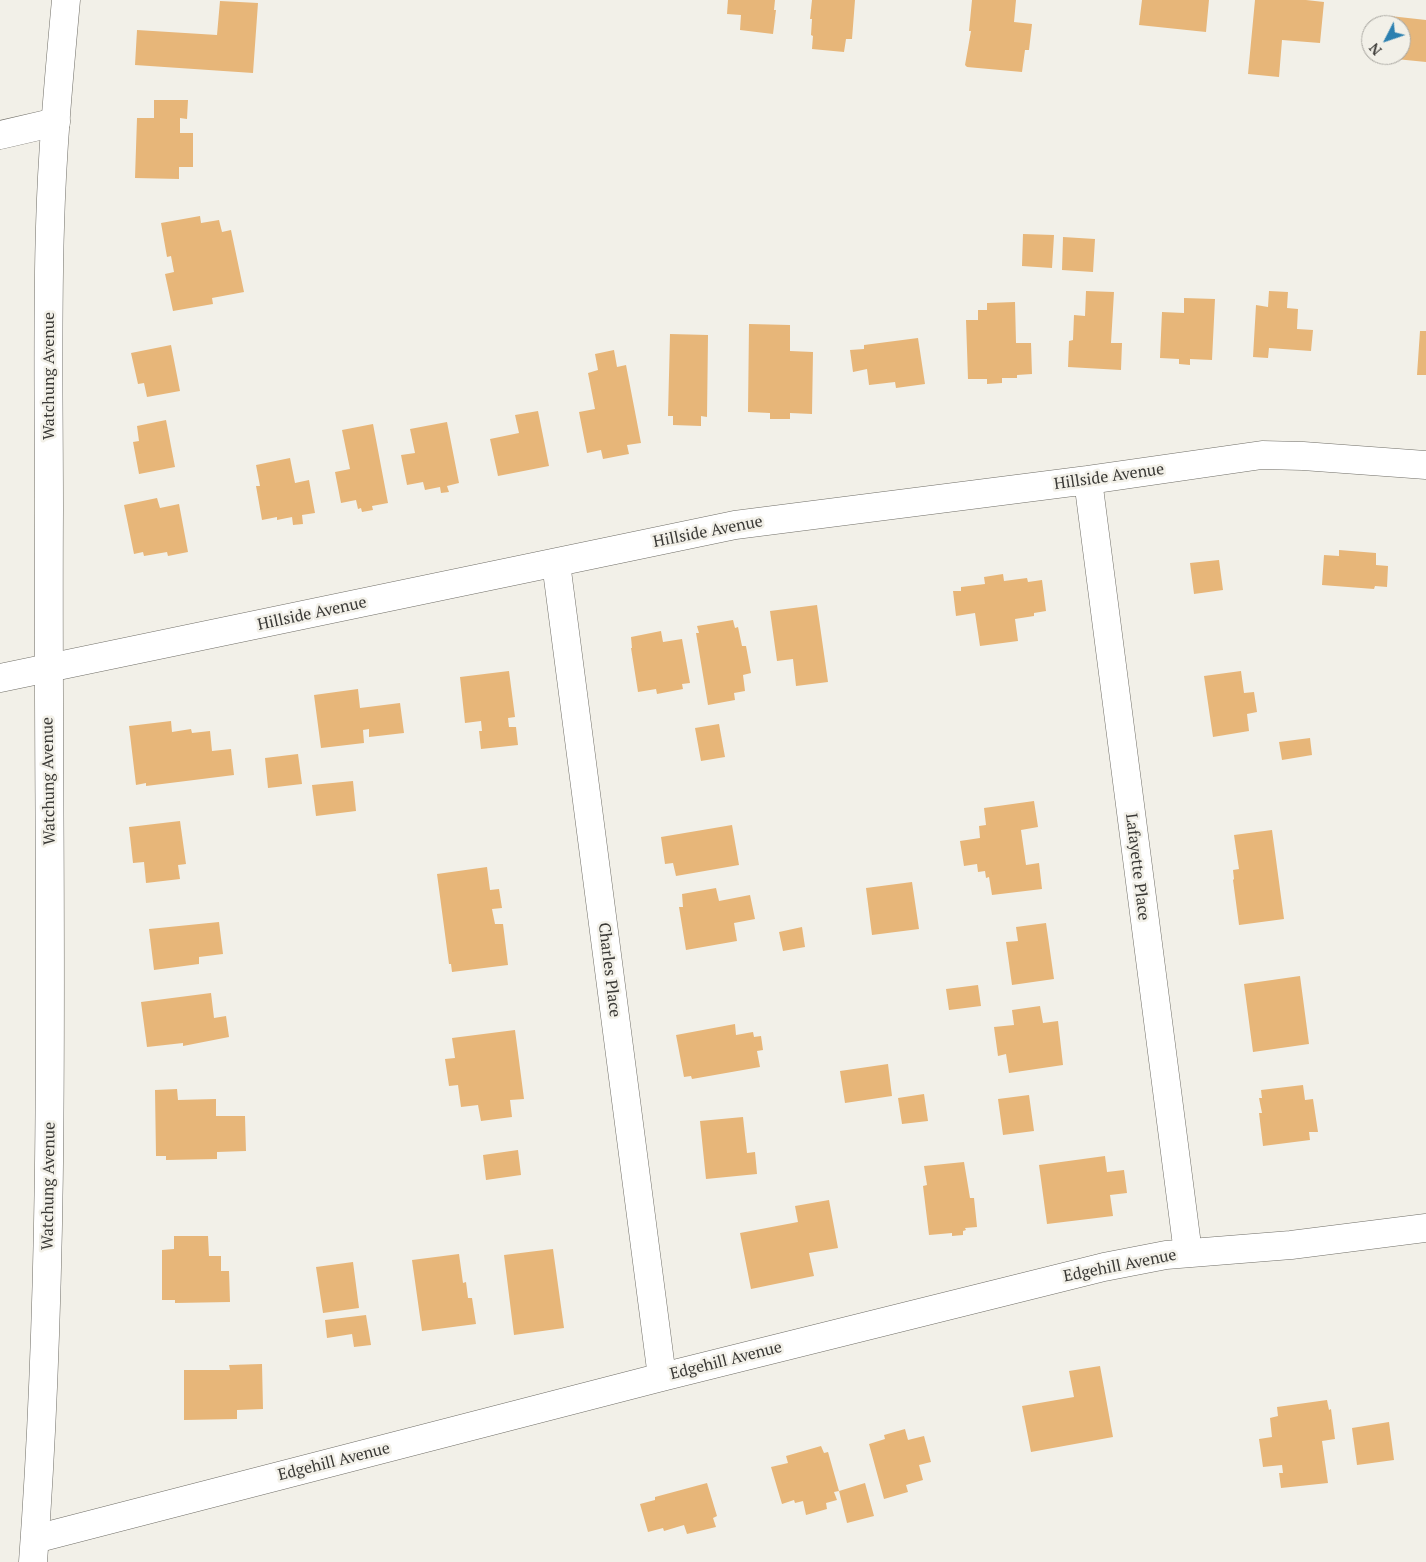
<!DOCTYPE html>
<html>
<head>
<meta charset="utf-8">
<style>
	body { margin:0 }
	#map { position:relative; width:1426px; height:1562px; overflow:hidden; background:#f2f0e8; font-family:"PT Serif",serif }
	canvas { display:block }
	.north { position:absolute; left:1361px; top:15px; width:50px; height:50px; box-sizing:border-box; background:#f2f0e8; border:1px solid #a8a6a0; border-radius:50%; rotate:229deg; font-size:14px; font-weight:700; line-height:20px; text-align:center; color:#393835 }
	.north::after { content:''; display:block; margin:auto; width:18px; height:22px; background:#2c80b0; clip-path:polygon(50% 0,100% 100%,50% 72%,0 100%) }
</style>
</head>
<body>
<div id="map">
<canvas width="1426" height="1562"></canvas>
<div class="north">N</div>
</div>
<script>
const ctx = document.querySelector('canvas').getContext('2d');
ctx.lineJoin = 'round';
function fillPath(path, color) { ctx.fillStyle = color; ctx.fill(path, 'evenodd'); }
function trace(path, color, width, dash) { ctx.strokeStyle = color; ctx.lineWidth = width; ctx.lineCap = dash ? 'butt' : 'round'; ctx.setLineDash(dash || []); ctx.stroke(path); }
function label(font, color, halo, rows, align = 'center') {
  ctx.font = font + ' "PT Serif",serif'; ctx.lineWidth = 5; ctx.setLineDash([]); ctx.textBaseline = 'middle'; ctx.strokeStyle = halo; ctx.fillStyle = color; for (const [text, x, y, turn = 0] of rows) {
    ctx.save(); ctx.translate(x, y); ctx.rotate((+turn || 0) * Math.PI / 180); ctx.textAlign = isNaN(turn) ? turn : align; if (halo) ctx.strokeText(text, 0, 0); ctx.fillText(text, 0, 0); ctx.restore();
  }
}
fillPath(new Path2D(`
	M 728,0 L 775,0 L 774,10 L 776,10 L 773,34 L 740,30 L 741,15 L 727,14 Z
	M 812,0 L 855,0 L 852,39 L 846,39 L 844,52 L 812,49 L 813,36 L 811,35 L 812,19 L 810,19 Z
	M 972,0 L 1016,0 L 1014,22 L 1032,24 L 1029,50 L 1025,50 L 1022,72 L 967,67 L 965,65 L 971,31 L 969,31 Z
	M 1142,0 L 1209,0 L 1206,32 L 1139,25 Z
	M 1255,0 L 1306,0 L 1324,2 L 1320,43 L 1282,40 L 1279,77 L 1248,74 Z
	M 220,1 L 258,3 L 253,73 L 135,65 L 137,30 L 217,35 Z
	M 1390,16 L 1426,20 L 1426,62 L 1386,58 L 1386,55 L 1401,55 L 1401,25 L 1389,25 Z
	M 154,100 L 188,100 L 187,119 L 180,118 L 180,133 L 193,133 L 193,167 L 179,167 L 179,179 L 135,178 L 137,118 L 154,118 Z
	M 200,216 L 201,223 L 219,220 L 222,232 L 231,230 L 244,292 L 212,298 L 213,304 L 173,311 L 165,274 L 174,272 L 171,256 L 167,257 L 161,223 Z
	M 1023,234 L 1054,235 L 1052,268 L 1022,266 Z
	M 1063,237 L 1095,239 L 1093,272 L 1062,270 Z
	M 1086,291 L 1114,292 L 1111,343 L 1122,343 L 1121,370 L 1068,367 L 1069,341 L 1073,340 L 1074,315 L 1085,316 Z
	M 1269,291 L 1288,292 L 1287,308 L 1298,309 L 1297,329 L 1313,330 L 1311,351 L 1269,348 L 1268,358 L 1253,357 L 1256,305 L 1268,307 Z
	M 1184,298 L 1215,299 L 1212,360 L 1190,359 L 1190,365 L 1179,364 L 1179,359 L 1160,358 L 1162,312 L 1184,313 Z
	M 1015,302 L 1016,343 L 1031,343 L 1032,374 L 1017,375 L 1017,378 L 1002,378 L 1002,383 L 987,384 L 987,379 L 968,379 L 966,320 L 978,320 L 978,310 L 987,310 L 987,303 Z
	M 749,324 L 790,325 L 790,351 L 813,352 L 812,414 L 790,413 L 790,419 L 770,419 L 770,413 L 748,412 Z
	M 1420,331 L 1426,331 L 1426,375 L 1417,375 Z
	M 670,334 L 708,335 L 707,417 L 701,416 L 701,426 L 673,425 L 673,416 L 668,416 Z
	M 918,338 L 925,384 L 896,388 L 895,382 L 869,385 L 867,369 L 853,372 L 850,350 L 864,349 L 864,345 Z
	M 171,345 L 180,391 L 147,397 L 144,383 L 138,384 L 131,353 Z
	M 614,350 L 617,367 L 626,365 L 641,443 L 627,445 L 629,454 L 603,459 L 601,450 L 587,453 L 579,412 L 595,409 L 588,373 L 598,370 L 595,354 Z
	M 538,411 L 549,466 L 498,476 L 490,439 L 519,433 L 515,415 Z
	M 166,420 L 175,467 L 139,474 L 133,442 L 139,441 L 137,426 Z
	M 447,422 L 459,483 L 447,486 L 449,492 L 441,493 L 440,487 L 425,490 L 423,482 L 407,485 L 401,455 L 415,453 L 410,429 Z
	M 373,424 L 388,503 L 372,506 L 373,510 L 362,512 L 361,508 L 358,509 L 356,500 L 341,503 L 335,472 L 350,469 L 342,430 Z
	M 290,458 L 295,483 L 309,480 L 315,513 L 302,515 L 303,524 L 293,525 L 292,517 L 277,520 L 277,517 L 262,520 L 256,486 L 260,486 L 256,465 Z
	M 157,498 L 160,508 L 179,504 L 188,552 L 168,556 L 167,552 L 144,556 L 143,552 L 134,554 L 124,505 Z
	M 1339,550 L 1376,553 L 1376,565 L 1388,566 L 1387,587 L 1375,586 L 1374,589 L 1322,585 L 1324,555 L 1339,556 Z
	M 1219,560 L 1223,590 L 1194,594 L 1190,563 Z
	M 1003,574 L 1004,581 L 1027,578 L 1028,582 L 1042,580 L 1046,611 L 1034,613 L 1034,616 L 1015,619 L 1018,641 L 980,646 L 975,613 L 956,616 L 953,591 L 961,591 L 961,587 L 985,584 L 984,577 Z
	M 817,605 L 828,682 L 796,686 L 793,659 L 777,661 L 770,611 Z
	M 733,620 L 735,628 L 738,627 L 742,646 L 746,646 L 751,673 L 743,675 L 745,691 L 734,693 L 735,700 L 708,705 L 696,633 L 699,633 L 697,626 Z
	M 661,631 L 663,642 L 682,639 L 690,683 L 682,684 L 683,689 L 657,694 L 656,689 L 638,692 L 631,648 L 632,648 L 631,637 Z
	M 509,671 L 515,717 L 508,718 L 509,727 L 516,727 L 518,745 L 481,749 L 479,731 L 482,731 L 481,721 L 465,723 L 460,677 Z
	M 1241,671 L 1244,693 L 1254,692 L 1257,712 L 1247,714 L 1249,731 L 1213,737 L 1204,676 Z
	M 358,689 L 360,708 L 400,703 L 404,733 L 369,737 L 369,729 L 363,730 L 364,743 L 321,748 L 314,695 Z
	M 171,721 L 172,732 L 191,729 L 192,733 L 210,731 L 212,751 L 231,749 L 234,775 L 146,786 L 146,783 L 136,785 L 129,726 Z
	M 719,724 L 725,757 L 701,761 L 695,728 Z
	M 1310,738 L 1312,755 L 1282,760 L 1279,742 Z
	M 298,754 L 302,784 L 268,788 L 265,758 Z
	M 353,781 L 356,811 L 316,816 L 312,785 Z
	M 1034,801 L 1038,827 L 1021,830 L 1026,865 L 1039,863 L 1042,889 L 992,895 L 989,877 L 986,878 L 985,871 L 978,872 L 977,864 L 964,866 L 960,841 L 980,838 L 979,826 L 986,825 L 984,808 Z
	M 180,821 L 186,864 L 178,865 L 180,879 L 146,883 L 144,862 L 133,863 L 129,827 Z
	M 732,825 L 739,865 L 676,876 L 673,863 L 665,864 L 661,837 Z
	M 1272,830 L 1284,919 L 1239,925 L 1233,880 L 1234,879 L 1233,870 L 1239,869 L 1234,835 Z
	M 487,867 L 490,890 L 499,889 L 502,908 L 492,909 L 495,924 L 503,924 L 508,965 L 452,972 L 451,964 L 449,964 L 437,874 Z
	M 912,882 L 919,929 L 872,935 L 866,888 Z
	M 716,888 L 719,901 L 750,895 L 755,919 L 734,923 L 737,941 L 686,950 L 679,907 L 683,907 L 682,894 Z
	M 219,922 L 223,954 L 199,957 L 199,964 L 154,970 L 149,929 Z
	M 1046,923 L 1054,979 L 1012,985 L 1006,942 L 1018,941 L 1016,927 Z
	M 802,927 L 805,947 L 783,951 L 779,932 Z
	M 1300,976 L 1309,1044 L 1253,1052 L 1244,984 Z
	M 978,985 L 981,1006 L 949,1010 L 946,989 Z
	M 211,993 L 214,1018 L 226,1016 L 229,1037 L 183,1046 L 183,1043 L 147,1047 L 141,1002 Z
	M 1040,1006 L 1043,1023 L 1058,1021 L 1063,1065 L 1009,1073 L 1006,1054 L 998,1056 L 994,1027 L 1014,1025 L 1012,1010 Z
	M 735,1024 L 736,1035 L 753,1032 L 754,1037 L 761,1036 L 763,1050 L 757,1051 L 760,1067 L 692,1079 L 691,1076 L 684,1077 L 676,1035 Z
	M 515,1030 L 524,1099 L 510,1100 L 512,1117 L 481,1121 L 478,1105 L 461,1107 L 458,1085 L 449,1086 L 445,1059 L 455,1058 L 452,1038 Z
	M 888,1064 L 892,1096 L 845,1103 L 840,1071 Z
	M 1303,1085 L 1305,1100 L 1313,1099 L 1318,1132 L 1309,1132 L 1310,1140 L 1263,1146 L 1259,1113 L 1262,1113 L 1259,1098 L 1262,1098 L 1261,1090 Z
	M 177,1089 L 178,1100 L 216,1099 L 216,1116 L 245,1116 L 246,1151 L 217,1152 L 217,1159 L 166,1160 L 166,1156 L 156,1156 L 155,1090 Z
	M 924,1094 L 928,1121 L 902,1124 L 898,1098 Z
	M 1029,1095 L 1034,1131 L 1003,1135 L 998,1099 Z
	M 743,1117 L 747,1153 L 755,1152 L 757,1174 L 706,1179 L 700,1121 Z
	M 518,1150 L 521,1175 L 486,1180 L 483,1155 Z
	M 1105,1156 L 1107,1172 L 1124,1170 L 1127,1193 L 1110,1195 L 1113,1216 L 1047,1224 L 1039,1165 Z
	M 964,1162 L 970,1198 L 974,1198 L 977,1227 L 965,1228 L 966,1230 L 963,1231 L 963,1235 L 952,1236 L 952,1233 L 929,1235 L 923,1186 L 927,1185 L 924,1166 Z
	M 829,1200 L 838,1248 L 809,1253 L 814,1276 L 751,1289 L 740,1233 L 798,1222 L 795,1206 Z
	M 174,1236 L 208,1236 L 209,1256 L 221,1256 L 221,1271 L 229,1271 L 230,1302 L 175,1303 L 175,1300 L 162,1300 L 162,1250 L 174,1249 Z
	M 553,1249 L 564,1328 L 514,1335 L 504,1255 Z
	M 459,1254 L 463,1283 L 466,1282 L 468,1298 L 472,1298 L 476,1324 L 422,1331 L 412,1260 Z
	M 353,1262 L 359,1308 L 323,1313 L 316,1267 Z
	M 366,1315 L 371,1345 L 354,1347 L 352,1334 L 327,1338 L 325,1320 Z
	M 262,1364 L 263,1409 L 237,1410 L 237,1419 L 184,1420 L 184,1370 L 230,1370 L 229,1365 Z
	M 1100,1366 L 1113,1437 L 1031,1452 L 1022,1406 L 1074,1397 L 1069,1371 Z
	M 1327,1400 L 1329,1410 L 1331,1409 L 1335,1439 L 1322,1441 L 1328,1483 L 1281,1488 L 1279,1473 L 1283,1473 L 1282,1465 L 1263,1467 L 1259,1439 L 1272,1437 L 1270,1418 L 1278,1416 L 1277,1407 Z
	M 1389,1422 L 1394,1460 L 1357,1465 L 1352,1428 Z
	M 905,1429 L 908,1440 L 924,1436 L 931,1462 L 919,1465 L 923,1480 L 906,1485 L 908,1492 L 884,1499 L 869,1444 L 885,1439 L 884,1435 Z
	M 821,1446 L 824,1453 L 828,1452 L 839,1491 L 865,1483 L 874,1516 L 847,1523 L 839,1491 L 834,1492 L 837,1500 L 826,1503 L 827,1509 L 806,1515 L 803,1501 L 795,1503 L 794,1500 L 782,1504 L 771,1467 L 788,1463 L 786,1456 Z
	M 707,1483 L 717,1516 L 713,1518 L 716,1527 L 687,1534 L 684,1525 L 664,1531 L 663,1528 L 648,1532 L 640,1504 L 655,1500 L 655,1497 Z`), '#e7b679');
const minor = new Path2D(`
	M 0,135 L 56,122
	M 1088,480 L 1188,1253
	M 556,563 L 662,1377
	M 0,678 L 735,525 L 1088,480 L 1262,455 L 1303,456 L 1426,465
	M 35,1539 L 662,1377 L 1104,1267 L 1166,1255 L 1291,1245 L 1426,1228`);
const secondary = new Path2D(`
	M 33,1562 C 59,1212 47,861 49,510 C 49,416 47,321 50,227 C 52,151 59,76 66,0`);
trace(minor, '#706e67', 29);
trace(secondary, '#706e67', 29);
trace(minor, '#fff', 28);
trace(secondary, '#fff', 28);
label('16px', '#393835', '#f2f0e8', [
	["Watchung Avenue",49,376,-90],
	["Hillside Avenue",1109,477,-8],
	["Hillside Avenue",708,532,-11],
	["Hillside Avenue",312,614,-12],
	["Watchung Avenue",49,781,-91],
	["Lafayette Place",1137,867,83],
	["Charles Place",609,970,83],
	["Watchung Avenue",49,1186,-89],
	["Edgehill Avenue",1120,1266,-11],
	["Edgehill Avenue",726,1361,-14],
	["Edgehill Avenue",334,1462,-14]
]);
</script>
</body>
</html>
